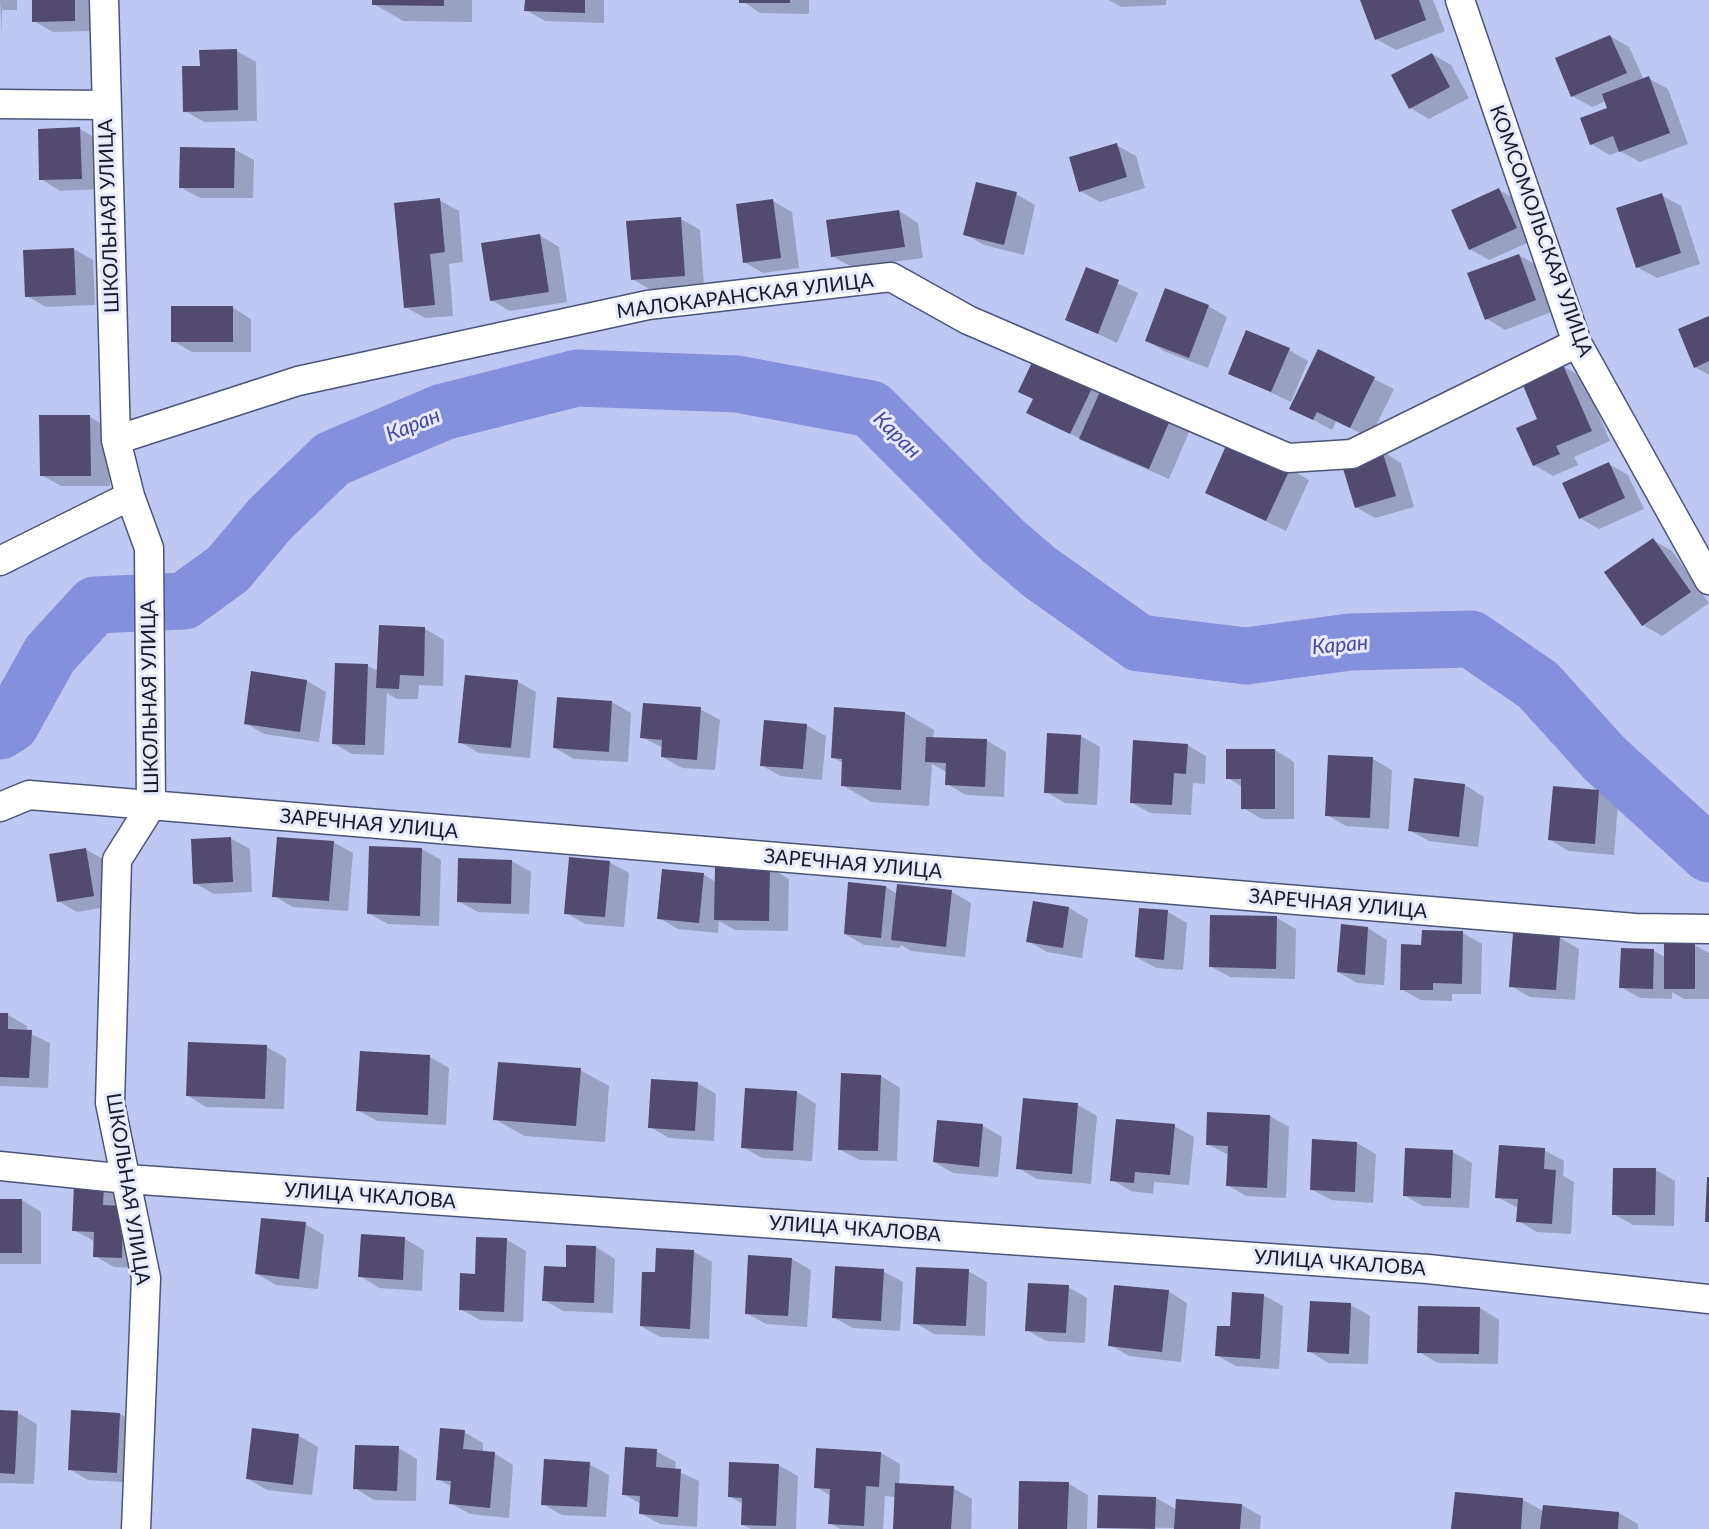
<!DOCTYPE html>
<html>
<head>
<meta charset="utf-8">
<style>
	body { margin:0 }
	canvas { display:block; background:#bfc8f3 }
</style>
</head>
<body>
<canvas width="1709" height="1529"></canvas>
<script>
const ctx = document.querySelector('canvas').getContext('2d');
ctx.lineJoin = 'round';
function fillPath(path, color) { ctx.fillStyle = color; ctx.fill(path, 'evenodd'); }
function trace(path, color, width, dash) { ctx.strokeStyle = color; ctx.lineWidth = width; ctx.lineCap = dash ? 'butt' : 'round'; ctx.setLineDash(dash || []); ctx.stroke(path); }
function label(font, color, halo, rows, align = 'center') {
  ctx.font = font + ' Lato,sans-serif'; ctx.lineWidth = 6; ctx.setLineDash([]); ctx.textBaseline = 'middle'; ctx.strokeStyle = halo; ctx.fillStyle = color; for (const [text, x, y, turn = 0] of rows) {
    ctx.save(); ctx.translate(x, y); ctx.rotate((+turn || 0) * Math.PI / 180); ctx.textAlign = isNaN(turn) ? turn : align; if (halo) ctx.strokeText(text, 0, 0); ctx.fillText(text, 0, 0); ctx.restore();
  }
}
fillPath(new Path2D(`
	M 0,0 L 17,0 L 17,10 L 2,10 L 2,35 Z
	M 33,0 L 93,0 L 94,31 L 53,32 L 34,21 Z
	M 374,0 L 472,0 L 472,22 L 403,21 L 374,4 Z
	M 526,0 L 604,0 L 604,23 L 545,21 L 526,10 Z
	M 741,0 L 809,0 L 809,14 L 760,13 Z
	M 1109,0 L 1166,0 L 1166,5 L 1121,7 Z
	M 1362,0 L 1433,0 L 1445,31 L 1396,50 L 1376,39 Z
	M 1610,36 L 1629,47 L 1644,80 L 1648,78 L 1668,89 L 1688,144 L 1640,162 L 1620,151 L 1610,155 L 1591,144 L 1609,109 L 1606,101 L 1592,107 L 1572,96 Z
	M 237,51 L 256,62 L 257,121 L 204,122 L 185,111 L 201,67 Z
	M 1432,54 L 1451,65 L 1469,98 L 1429,119 L 1410,108 Z
	M 80,129 L 99,140 L 101,189 L 60,191 L 41,179 Z
	M 1116,145 L 1136,156 L 1145,188 L 1100,202 L 1080,191 Z
	M 234,149 L 254,160 L 253,198 L 200,198 L 180,187 Z
	M 1499,190 L 1519,201 L 1536,239 L 1489,260 L 1470,249 Z
	M 1016,194 L 1035,205 L 1024,255 L 984,245 L 965,234 Z
	M 1661,195 L 1681,206 L 1700,264 L 1657,278 L 1637,267 Z
	M 439,200 L 459,211 L 463,262 L 449,264 L 453,316 L 425,318 L 405,307 Z
	M 773,201 L 792,212 L 799,268 L 763,273 L 744,262 Z
	M 899,211 L 918,223 L 923,258 L 852,267 L 832,256 Z
	M 681,219 L 700,230 L 704,286 L 651,290 L 632,279 Z
	M 539,235 L 559,247 L 567,302 L 510,311 L 491,300 Z
	M 74,249 L 93,260 L 95,305 L 46,307 L 27,296 Z
	M 1519,255 L 1538,266 L 1554,311 L 1505,330 L 1486,318 Z
	M 1087,269 L 1138,293 L 1117,343 L 1067,319 Z
	M 1208,306 L 1227,317 L 1208,368 L 1166,352 L 1147,341 Z
	M 232,307 L 251,319 L 251,352 L 192,352 L 173,341 Z
	M 1709,318 L 1709,375 L 1695,367 Z
	M 1289,350 L 1308,361 L 1291,402 L 1230,373 Z
	M 1318,351 L 1394,389 L 1370,438 L 1336,421 L 1332,430 L 1291,408 Z
	M 1035,360 L 1190,430 L 1169,479 L 1100,449 L 1028,412 L 1034,400 Z
	M 1563,366 L 1583,378 L 1610,441 L 1574,457 L 1578,465 L 1553,476 L 1534,465 L 1539,419 Z
	M 41,417 L 90,417 L 109,428 L 110,486 L 61,486 L 41,475 Z
	M 1382,451 L 1401,463 L 1414,507 L 1375,518 L 1356,507 Z
	M 1609,464 L 1628,475 L 1644,509 L 1599,529 L 1580,518 Z
	M 1290,469 L 1309,480 L 1286,531 L 1207,493 Z
	M 1653,540 L 1672,551 L 1709,603 L 1662,636 L 1643,625 Z
	M 380,627 L 425,629 L 444,640 L 443,686 L 419,685 L 418,699 L 397,699 L 387,693 L 384,755 L 352,754 L 333,743 L 337,664 L 368,666 L 378,671 Z
	M 307,681 L 326,692 L 319,742 L 264,734 L 245,723 Z
	M 517,681 L 536,692 L 530,758 L 479,753 L 460,742 Z
	M 612,702 L 631,713 L 628,762 L 574,759 L 555,748 Z
	M 700,709 L 720,720 L 715,770 L 682,768 L 663,757 L 663,748 L 642,737 Z
	M 835,709 L 905,713 L 934,730 L 933,739 L 986,740 L 1006,752 L 1004,797 L 966,795 L 947,784 L 946,772 L 932,764 L 929,806 L 871,802 L 842,785 L 843,763 L 832,757 Z
	M 806,725 L 826,736 L 822,780 L 780,776 L 761,765 Z
	M 1081,736 L 1100,747 L 1097,805 L 1065,803 L 1046,792 Z
	M 1187,745 L 1206,756 L 1205,784 L 1193,783 L 1191,815 L 1150,813 L 1131,802 Z
	M 1275,750 L 1294,762 L 1294,819 L 1262,819 L 1243,808 L 1243,787 L 1228,778 Z
	M 1330,757 L 1373,759 L 1392,770 L 1389,829 L 1346,826 L 1327,815 Z
	M 1415,779 L 1465,785 L 1484,797 L 1478,847 L 1429,841 L 1409,830 Z
	M 1599,792 L 1618,803 L 1614,855 L 1568,851 L 1549,839 Z
	M 230,838 L 250,849 L 252,892 L 214,894 L 194,883 Z
	M 333,842 L 353,853 L 348,911 L 293,907 L 274,896 Z
	M 371,847 L 422,849 L 441,860 L 439,926 L 388,924 L 368,913 Z
	M 85,849 L 105,860 L 112,906 L 77,912 L 58,901 Z
	M 512,861 L 531,872 L 529,914 L 478,912 L 458,901 Z
	M 609,862 L 629,873 L 624,927 L 585,924 L 566,913 Z
	M 770,868 L 789,879 L 788,931 L 735,930 L 719,921 L 718,933 L 678,929 L 659,918 L 703,874 L 716,882 Z
	M 850,884 L 886,887 L 897,894 L 898,885 L 952,892 L 971,903 L 965,957 L 911,951 L 901,945 L 900,948 L 864,945 L 845,934 Z
	M 1034,902 L 1069,908 L 1088,919 L 1082,958 L 1047,952 L 1028,941 Z
	M 1168,912 L 1187,923 L 1183,970 L 1156,968 L 1136,957 Z
	M 1277,918 L 1296,929 L 1295,979 L 1230,977 L 1210,966 Z
	M 1368,928 L 1387,940 L 1384,985 L 1357,983 L 1338,972 Z
	M 1463,933 L 1482,944 L 1481,994 L 1452,994 L 1452,1001 L 1421,1000 L 1401,989 L 1423,946 Z
	M 1560,938 L 1579,949 L 1575,1000 L 1530,997 L 1511,986 Z
	M 1694,945 L 1709,953 L 1709,999 L 1684,999 L 1672,992 L 1672,999 L 1640,998 L 1621,987 L 1623,949 L 1654,951 L 1665,957 Z
	M 0,1014 L 8,1015 L 27,1026 L 27,1032 L 50,1043 L 48,1088 L 0,1086 Z
	M 189,1044 L 267,1047 L 286,1058 L 284,1109 L 206,1107 L 187,1095 Z
	M 361,1053 L 430,1057 L 449,1068 L 446,1125 L 377,1121 L 358,1110 Z
	M 580,1070 L 609,1086 L 605,1142 L 524,1136 L 495,1119 Z
	M 881,1076 L 900,1088 L 897,1161 L 859,1160 L 839,1149 Z
	M 697,1083 L 716,1094 L 714,1141 L 669,1138 L 650,1127 Z
	M 746,1089 L 797,1092 L 816,1104 L 812,1161 L 762,1158 L 743,1147 Z
	M 1024,1100 L 1078,1105 L 1097,1116 L 1091,1184 L 1037,1179 L 1018,1168 Z
	M 1209,1113 L 1270,1116 L 1289,1127 L 1286,1198 L 1246,1196 L 1227,1185 L 1229,1155 L 1207,1144 Z
	M 938,1122 L 983,1126 L 1002,1137 L 998,1177 L 953,1173 L 934,1162 Z
	M 1174,1126 L 1194,1137 L 1189,1185 L 1154,1182 L 1153,1194 L 1131,1191 L 1112,1180 Z
	M 1357,1143 L 1376,1154 L 1373,1203 L 1331,1200 L 1311,1189 Z
	M 1544,1150 L 1564,1161 L 1563,1176 L 1574,1182 L 1571,1234 L 1537,1232 L 1518,1221 L 1518,1208 L 1497,1197 Z
	M 1453,1152 L 1472,1163 L 1469,1208 L 1423,1206 L 1404,1195 Z
	M 1656,1170 L 1675,1181 L 1674,1226 L 1633,1225 L 1614,1214 Z
	M 103,1187 L 123,1198 L 141,1268 L 114,1267 L 95,1256 L 95,1242 L 74,1230 Z
	M 0,1200 L 22,1200 L 41,1212 L 41,1264 L 0,1264 Z
	M 305,1224 L 324,1235 L 318,1289 L 276,1285 L 257,1274 Z
	M 363,1236 L 405,1239 L 424,1250 L 422,1291 L 379,1288 L 360,1276 Z
	M 507,1240 L 526,1251 L 523,1322 L 480,1320 L 460,1309 L 476,1275 Z
	M 596,1247 L 615,1259 L 613,1313 L 563,1311 L 544,1300 L 567,1268 Z
	M 693,1251 L 712,1262 L 709,1339 L 660,1337 L 641,1326 L 656,1274 Z
	M 792,1259 L 811,1270 L 807,1327 L 766,1324 L 746,1313 Z
	M 883,1271 L 903,1282 L 900,1331 L 853,1328 L 833,1317 Z
	M 968,1271 L 987,1282 L 985,1336 L 934,1334 L 915,1323 Z
	M 1068,1287 L 1087,1298 L 1085,1343 L 1046,1341 L 1027,1330 Z
	M 1168,1291 L 1187,1303 L 1181,1362 L 1129,1356 L 1110,1345 Z
	M 1263,1295 L 1283,1306 L 1279,1369 L 1236,1366 L 1216,1355 L 1231,1328 Z
	M 1351,1305 L 1370,1316 L 1368,1364 L 1328,1363 L 1309,1351 Z
	M 1480,1308 L 1499,1320 L 1498,1364 L 1438,1363 L 1419,1352 Z
	M 0,1412 L 18,1413 L 37,1424 L 34,1484 L 0,1483 Z
	M 72,1412 L 120,1414 L 139,1425 L 136,1483 L 88,1480 L 69,1469 Z
	M 254,1430 L 299,1436 L 318,1447 L 312,1495 L 267,1490 L 248,1479 Z
	M 464,1432 L 483,1443 L 483,1452 L 494,1453 L 513,1465 L 509,1518 L 470,1514 L 450,1503 L 452,1487 L 438,1479 Z
	M 398,1448 L 417,1459 L 416,1501 L 374,1500 L 355,1488 Z
	M 656,1451 L 676,1462 L 675,1470 L 699,1481 L 697,1527 L 660,1524 L 640,1513 L 641,1504 L 623,1494 Z
	M 881,1453 L 900,1464 L 899,1485 L 953,1488 L 972,1499 L 971,1529 L 894,1529 L 896,1497 L 885,1496 L 883,1529 L 840,1529 L 830,1523 L 831,1496 L 816,1487 Z
	M 589,1464 L 609,1475 L 606,1517 L 562,1515 L 543,1504 Z
	M 778,1465 L 798,1476 L 796,1529 L 751,1529 L 742,1524 L 743,1504 L 729,1496 Z
	M 1069,1484 L 1088,1495 L 1087,1529 L 1020,1529 Z
	M 1456,1493 L 1523,1500 L 1543,1511 L 1619,1513 L 1638,1524 L 1638,1529 L 1453,1529 Z
	M 1156,1498 L 1177,1510 L 1242,1505 L 1261,1516 L 1260,1529 L 1099,1527 Z`), '#0003');
trace(new Path2D(`
	M 0,731 L 11,724 L 50,654 L 95,605 L 184,601 L 228,569 L 270,519 L 332,459 L 443,412 L 577,378 L 737,384 L 871,409 L 1002,540 L 1038,571 L 1139,643 L 1246,656 L 1350,642 L 1471,639 L 1538,685 L 1604,758 L 1709,854`), '#8390db', 57);
fillPath(new Path2D(`
	M 32,0 L 75,0 L 75,21 L 32,22 Z
	M 372,0 L 444,0 L 444,6 L 372,5 Z
	M 525,0 L 585,0 L 585,13 L 524,11 Z
	M 739,0 L 790,0 L 790,3 L 739,3 Z
	M 1360,0 L 1419,0 L 1426,20 L 1375,40 Z
	M 1610,35 L 1627,73 L 1571,97 L 1555,58 Z
	M 237,49 L 238,110 L 183,112 L 182,66 L 200,66 L 199,50 Z
	M 1432,53 L 1450,87 L 1409,109 L 1391,75 Z
	M 1649,76 L 1670,133 L 1619,152 L 1613,136 L 1590,145 L 1580,118 L 1607,108 L 1602,94 Z
	M 80,127 L 82,179 L 39,180 L 38,129 Z
	M 1117,143 L 1127,177 L 1079,192 L 1069,157 Z
	M 180,147 L 235,148 L 234,188 L 179,188 Z
	M 976,182 L 1017,192 L 1004,245 L 963,235 Z
	M 1499,188 L 1517,228 L 1469,250 L 1451,210 Z
	M 1662,193 L 1681,253 L 1636,268 L 1616,208 Z
	M 440,198 L 445,252 L 430,254 L 435,305 L 404,308 L 394,203 Z
	M 773,199 L 781,258 L 743,263 L 736,204 Z
	M 899,210 L 905,247 L 831,257 L 826,220 Z
	M 681,217 L 685,276 L 631,280 L 626,221 Z
	M 540,234 L 549,292 L 490,301 L 481,243 Z
	M 74,248 L 76,295 L 25,297 L 23,250 Z
	M 1519,254 L 1536,300 L 1485,320 L 1467,273 Z
	M 1086,267 L 1119,280 L 1098,334 L 1065,320 Z
	M 1165,288 L 1209,305 L 1189,358 L 1145,341 Z
	M 171,306 L 233,306 L 233,342 L 171,342 Z
	M 1709,316 L 1709,361 L 1694,368 L 1678,329 Z
	M 1246,330 L 1290,348 L 1271,392 L 1228,374 Z
	M 1318,349 L 1375,377 L 1350,428 L 1317,412 L 1313,420 L 1289,409 Z
	M 1034,358 L 1093,386 L 1070,434 L 1026,413 L 1033,399 L 1018,392 Z
	M 1563,365 L 1592,431 L 1556,446 L 1560,454 L 1533,466 L 1516,428 L 1537,419 L 1522,383 Z
	M 1102,387 L 1171,418 L 1149,469 L 1079,439 Z
	M 39,415 L 90,415 L 91,476 L 40,476 Z
	M 1229,439 L 1291,467 L 1266,521 L 1205,493 Z
	M 1382,450 L 1396,496 L 1355,508 L 1341,462 Z
	M 1609,462 L 1625,498 L 1579,519 L 1562,483 Z
	M 1653,538 L 1691,592 L 1642,626 L 1604,572 Z
	M 379,625 L 425,627 L 424,676 L 400,675 L 399,689 L 376,688 Z
	M 335,663 L 368,664 L 365,745 L 332,744 Z
	M 251,671 L 307,680 L 300,732 L 244,724 Z
	M 465,675 L 518,680 L 511,748 L 458,743 Z
	M 557,697 L 612,701 L 609,752 L 553,748 Z
	M 643,703 L 701,707 L 697,760 L 661,757 L 662,740 L 640,738 Z
	M 834,707 L 905,712 L 901,790 L 841,786 L 842,759 L 831,758 Z
	M 764,720 L 807,724 L 803,769 L 760,766 Z
	M 1047,733 L 1081,735 L 1078,794 L 1044,793 Z
	M 926,737 L 987,739 L 985,787 L 945,785 L 946,763 L 925,762 Z
	M 1133,740 L 1188,744 L 1186,774 L 1174,773 L 1172,805 L 1130,803 Z
	M 1226,749 L 1275,749 L 1275,809 L 1241,809 L 1241,779 L 1226,779 Z
	M 1328,755 L 1373,757 L 1370,818 L 1325,816 Z
	M 1414,778 L 1465,784 L 1459,837 L 1408,831 Z
	M 1553,786 L 1599,790 L 1595,844 L 1548,840 Z
	M 231,837 L 233,882 L 193,884 L 191,839 Z
	M 277,837 L 334,841 L 329,901 L 272,897 Z
	M 369,846 L 422,848 L 420,916 L 367,914 Z
	M 86,848 L 94,896 L 57,902 L 49,854 Z
	M 569,857 L 610,861 L 605,917 L 564,914 Z
	M 458,858 L 512,860 L 511,904 L 457,902 Z
	M 715,866 L 770,867 L 769,921 L 714,920 Z
	M 662,869 L 704,873 L 699,923 L 657,919 Z
	M 848,882 L 886,886 L 881,938 L 844,934 Z
	M 897,884 L 952,890 L 946,947 L 891,940 Z
	M 1033,901 L 1069,907 L 1063,948 L 1026,942 Z
	M 1139,908 L 1168,910 L 1164,960 L 1135,957 Z
	M 1210,915 L 1277,916 L 1276,969 L 1209,967 Z
	M 1341,924 L 1368,927 L 1365,975 L 1337,972 Z
	M 1422,930 L 1463,931 L 1462,984 L 1433,983 L 1433,990 L 1400,990 L 1401,944 L 1421,945 Z
	M 1513,933 L 1560,936 L 1556,990 L 1509,987 Z
	M 1664,943 L 1695,944 L 1695,989 L 1664,989 Z
	M 1621,948 L 1654,949 L 1653,989 L 1619,988 Z
	M 0,1013 L 8,1013 L 8,1029 L 32,1030 L 29,1078 L 0,1077 Z
	M 188,1042 L 267,1045 L 265,1099 L 186,1096 Z
	M 360,1051 L 430,1055 L 428,1115 L 356,1111 Z
	M 498,1062 L 581,1068 L 576,1126 L 493,1120 Z
	M 841,1073 L 881,1075 L 878,1151 L 838,1150 Z
	M 651,1079 L 698,1082 L 695,1131 L 648,1128 Z
	M 745,1088 L 797,1091 L 793,1151 L 741,1148 Z
	M 1023,1098 L 1078,1103 L 1072,1174 L 1016,1169 Z
	M 1207,1112 L 1270,1115 L 1267,1188 L 1226,1186 L 1228,1146 L 1206,1145 Z
	M 1116,1119 L 1175,1124 L 1170,1175 L 1135,1172 L 1134,1183 L 1110,1181 Z
	M 937,1120 L 983,1124 L 979,1167 L 933,1162 Z
	M 1312,1139 L 1357,1142 L 1355,1192 L 1310,1190 Z
	M 1499,1145 L 1545,1148 L 1544,1169 L 1556,1170 L 1552,1224 L 1516,1222 L 1518,1199 L 1495,1198 Z
	M 1405,1148 L 1453,1150 L 1451,1198 L 1403,1196 Z
	M 1613,1168 L 1656,1168 L 1655,1215 L 1612,1215 Z
	M 1707,1177 L 1709,1177 L 1709,1222 L 1705,1222 Z
	M 74,1185 L 104,1186 L 103,1205 L 123,1206 L 122,1258 L 93,1257 L 94,1232 L 72,1231 Z
	M 0,1199 L 22,1199 L 22,1253 L 0,1253 Z
	M 261,1218 L 306,1222 L 299,1279 L 255,1274 Z
	M 361,1234 L 405,1237 L 403,1280 L 358,1277 Z
	M 476,1237 L 507,1238 L 504,1312 L 459,1310 L 460,1273 L 475,1274 Z
	M 566,1245 L 596,1246 L 594,1303 L 542,1301 L 544,1266 L 566,1267 Z
	M 656,1248 L 694,1250 L 690,1329 L 640,1326 L 642,1272 L 655,1272 Z
	M 748,1255 L 792,1258 L 788,1316 L 745,1314 Z
	M 835,1266 L 884,1269 L 881,1321 L 832,1318 Z
	M 916,1267 L 969,1269 L 966,1326 L 913,1324 Z
	M 1028,1283 L 1069,1285 L 1066,1333 L 1025,1331 Z
	M 1114,1285 L 1169,1290 L 1162,1352 L 1108,1346 Z
	M 1232,1292 L 1264,1294 L 1260,1359 L 1215,1356 L 1217,1326 L 1230,1326 Z
	M 1310,1301 L 1351,1303 L 1349,1354 L 1307,1352 Z
	M 1418,1306 L 1480,1307 L 1479,1354 L 1417,1353 Z
	M 0,1410 L 18,1411 L 15,1474 L 0,1473 Z
	M 71,1410 L 120,1413 L 117,1473 L 68,1470 Z
	M 252,1428 L 299,1434 L 293,1485 L 246,1479 Z
	M 440,1428 L 465,1430 L 463,1449 L 495,1452 L 490,1508 L 449,1504 L 451,1481 L 436,1480 Z
	M 355,1445 L 399,1446 L 397,1491 L 353,1489 Z
	M 625,1447 L 657,1449 L 656,1467 L 681,1469 L 678,1517 L 639,1514 L 640,1496 L 622,1495 Z
	M 816,1448 L 881,1452 L 879,1487 L 866,1486 L 864,1526 L 828,1524 L 830,1489 L 814,1488 Z
	M 544,1459 L 590,1462 L 587,1507 L 541,1505 Z
	M 729,1462 L 779,1464 L 776,1526 L 741,1525 L 742,1498 L 728,1497 Z
	M 1019,1481 L 1069,1482 L 1067,1529 L 1018,1529 Z
	M 895,1483 L 954,1486 L 951,1529 L 893,1529 Z
	M 1455,1492 L 1523,1498 L 1521,1529 L 1451,1529 Z
	M 1098,1495 L 1156,1497 L 1155,1529 L 1097,1528 Z
	M 1176,1499 L 1242,1504 L 1240,1529 L 1174,1529 Z
	M 1543,1505 L 1619,1512 L 1618,1529 L 1540,1529 Z`), '#534a6f');
const minor = new Path2D(`
	M 104,0 L 116,440 L 130,496 L 149,548 L 151,806 L 117,860 L 110,1103 L 146,1278 L 136,1529
	M 1460,0 L 1577,343 L 1709,580
	M 0,104 L 105,105
	M 116,440 L 298,381 L 648,305 L 891,277 L 968,320 L 1288,458 L 1352,454 L 1577,343
	M 0,561 L 130,496
	M 0,807 L 29,795 L 1635,928 L 1709,929
	M 0,1166 L 127,1179 L 1428,1269 L 1709,1299`);
trace(minor, '#4d5479', 31);
trace(minor, '#fff', 28);
label('20px', '#191b2b', '#e6eafc', [
	["ШКОЛЬНАЯ УЛИЦА",109,216,-92],
	["КОМСОМОЛЬСКАЯ УЛИЦА",1541,231,70],
	["МАЛОКАРАНСКАЯ УЛИЦА",745,296,-7],
	["ШКОЛЬНАЯ УЛИЦА",150,697,-91],
	["ЗАРЕЧНАЯ УЛИЦА",369,824,5],
	["ЗАРЕЧНАЯ УЛИЦА",853,864,5],
	["ЗАРЕЧНАЯ УЛИЦА",1338,904,5],
	["ШКОЛЬНАЯ УЛИЦА",128,1189,81],
	["УЛИЦА ЧКАЛОВА",370,1196,4],
	["УЛИЦА ЧКАЛОВА",855,1229,4],
	["УЛИЦА ЧКАЛОВА",1340,1263,4]
]);
label('italic 21px', '#424aa4', '#e6eafc', [
	["Каран",413,425,-22],
	["Каран",897,435,44],
	["Каран",1340,645,-5]
]);
</script>
</body>
</html>
